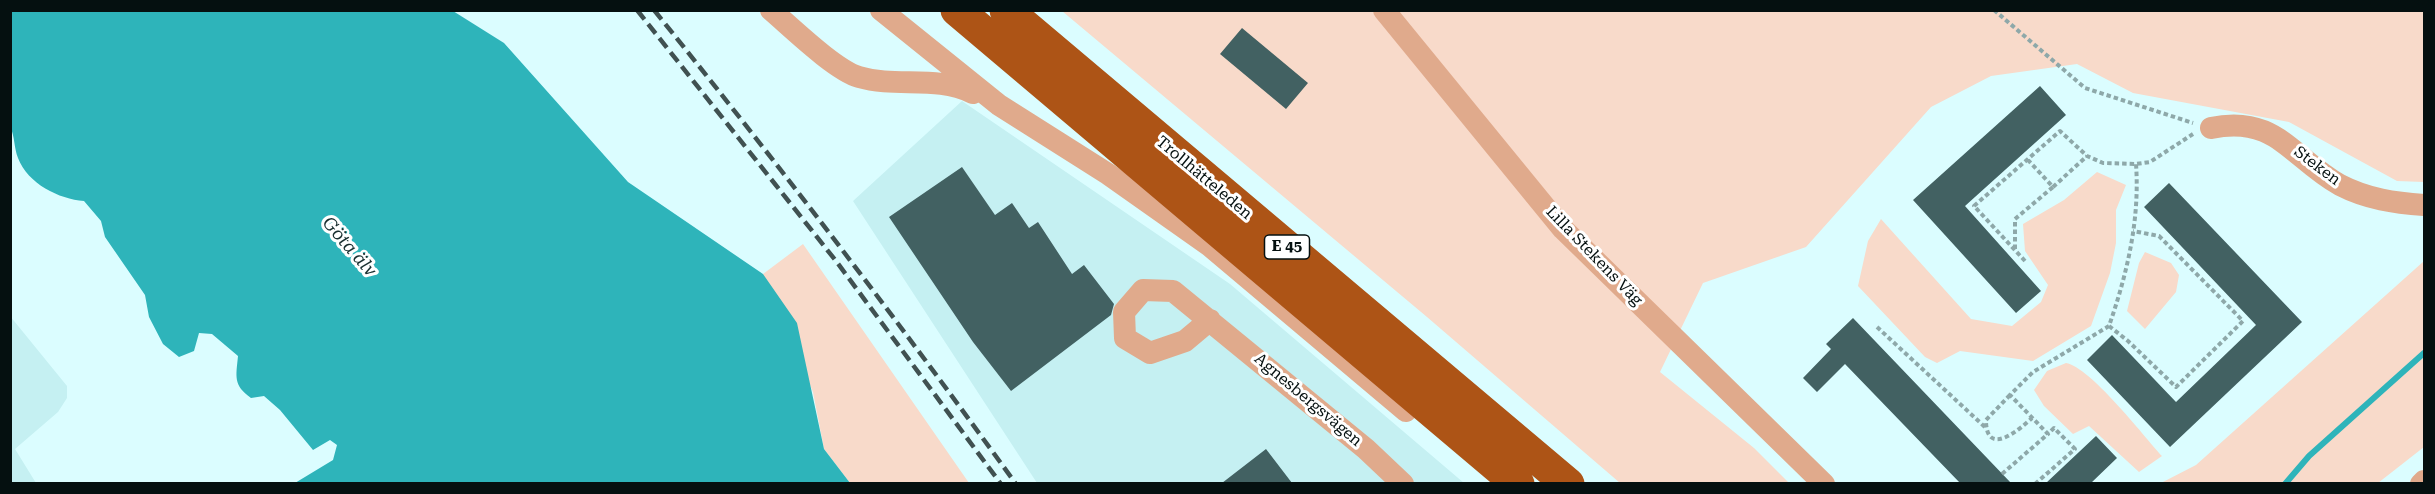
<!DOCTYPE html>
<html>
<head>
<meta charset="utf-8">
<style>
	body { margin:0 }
	#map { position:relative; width:2435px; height:494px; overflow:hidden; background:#dbfdff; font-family:"Roboto Serif",serif }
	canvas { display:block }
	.frame { position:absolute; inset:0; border:12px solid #051010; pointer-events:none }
</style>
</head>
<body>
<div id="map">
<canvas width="2435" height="494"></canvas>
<div class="frame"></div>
</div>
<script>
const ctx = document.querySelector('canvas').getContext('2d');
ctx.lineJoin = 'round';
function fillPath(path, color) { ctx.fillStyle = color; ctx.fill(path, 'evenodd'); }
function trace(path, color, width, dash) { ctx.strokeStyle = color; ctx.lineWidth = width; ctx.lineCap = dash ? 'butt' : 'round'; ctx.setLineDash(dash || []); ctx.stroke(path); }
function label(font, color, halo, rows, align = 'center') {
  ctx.font = font + ' "Roboto Serif",serif'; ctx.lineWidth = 6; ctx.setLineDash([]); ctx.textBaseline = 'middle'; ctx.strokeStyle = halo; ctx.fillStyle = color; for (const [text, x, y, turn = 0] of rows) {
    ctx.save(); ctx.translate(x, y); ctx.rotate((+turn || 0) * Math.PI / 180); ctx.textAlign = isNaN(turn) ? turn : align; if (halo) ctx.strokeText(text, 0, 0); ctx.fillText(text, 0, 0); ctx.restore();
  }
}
fillPath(new Path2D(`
	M 962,101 L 1230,284 L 1464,483 L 1037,483 L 853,201 Z
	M 10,316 L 67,386 L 67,398 L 58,412 L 15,449 L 36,483 L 11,483 Z`), '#c5f0f2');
fillPath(new Path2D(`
	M 1062,11 L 2424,11 L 2424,182 L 2397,181 L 2289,122 L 2133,93 L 2077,64 L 1991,76 L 1931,107 L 1806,247 L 1703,283 L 1660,372 L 1754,448 L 1789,483 L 1620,483 L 1427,317 Z
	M 2097,172 L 2126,185 L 2116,210 L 2116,243 L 2110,273 L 2091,326 L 2033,361 L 1960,351 L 1937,363 L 1925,357 L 1858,286 L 1868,241 L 1881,219 L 1971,319 L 2012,326 L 2041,302 L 2048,285 L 2025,251 L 2023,224 L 2064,200 Z
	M 803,244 L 969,483 L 850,483 L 824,449 L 813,392 L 763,274 Z
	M 2145,252 L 2171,263 L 2179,275 L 2176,292 L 2145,329 L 2127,311 L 2139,263 Z
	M 2424,261 L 2424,447 L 2378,483 L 2161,483 L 2196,465 Z
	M 2066,363 C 2090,367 2143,435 2162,456 L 2139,472 L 2089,426 L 2073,434 L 2044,406 L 2034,390 L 2047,371 Z`), '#f8daca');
fillPath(new Path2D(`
	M 10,11 L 453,11 L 504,43 L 628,182 L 763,274 L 797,323 L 824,449 L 850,483 L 295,483 L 333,460 L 337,445 L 330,440 L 313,450 L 280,410 L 264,396 L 251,398 C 233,385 236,377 238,356 L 212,334 L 199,333 L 194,351 L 179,357 L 163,344 L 149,317 L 145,295 L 105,237 L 101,221 L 84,201 C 59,199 28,184 18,158 C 14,148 15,137 10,126 Z`), '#2eb4ba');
trace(new Path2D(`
	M 2285,484 L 2309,456 L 2424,353`), '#2eb4ba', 6);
fillPath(new Path2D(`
	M 1242,28 L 1308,83 L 1286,109 L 1220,54 Z
	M 2040,86 L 2066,115 L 1965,206 L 2041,291 L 2016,313 L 1913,200 Z
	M 962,167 L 995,215 L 1012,203 L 1029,228 L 1038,222 L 1072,274 L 1084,265 L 1114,304 L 1111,315 L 1011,391 L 973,342 L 889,217 Z
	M 2169,183 L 2302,322 L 2170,447 L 2087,360 L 2112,335 L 2176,402 L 2256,325 L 2144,207 Z
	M 1853,318 L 2011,483 L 1960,483 L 1845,364 L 1817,392 L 1803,378 L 1831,349 L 1826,344 Z
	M 2096,436 L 2117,458 L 2091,483 L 2046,483 Z
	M 1266,449 L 1292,483 L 1222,483 Z`), '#426162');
trace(new Path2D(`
	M 1994,10 L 2085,88 L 2193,123
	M 2053,187 L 2087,156
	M 2015,249 L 2015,219 L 2053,187 L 2028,160
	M 2025,261 L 1974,206 L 2060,131 L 2087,156 L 2103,163 L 2136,164 L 2150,162 L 2193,134
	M 2109,326 L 2128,341 L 2176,387 L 2243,321 L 2159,236 L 2133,231
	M 1877,327 L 1986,428
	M 2010,395 L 1986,420 C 1986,458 2019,430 2032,418
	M 2002,474 L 2048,434 L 2010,395 L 2033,372 L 2109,326 C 2127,274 2140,220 2136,164
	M 2035,484 L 2075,449 L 2054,428 L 2048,434`), '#8ea8a9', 4, [4.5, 3]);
trace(new Path2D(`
	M 771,10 C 792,28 835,70 859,77 C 897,88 936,75 973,93
	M 881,10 L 999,105 L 1108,174 L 1210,246 L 1406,411
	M 1384,10 L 1563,229 L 1824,484
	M 2211,128 C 2275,114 2292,158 2340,185 C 2367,199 2395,203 2424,205
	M 1210,320 L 1185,341 L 1150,353 L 1125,338 L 1124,312 L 1143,290 L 1173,291 L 1366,449 L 1403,484
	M 2421,484 L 2424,481`), '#e0aa8c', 22);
trace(new Path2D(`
	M 957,10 L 1518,484
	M 1006,10 L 1568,484`), '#ad5416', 33);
trace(new Path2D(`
	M 637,10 L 836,261 L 1001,484
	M 654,10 C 779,165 899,322 1016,484`), '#405151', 4.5, [12, 6]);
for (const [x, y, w] of [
	[1287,247,45]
]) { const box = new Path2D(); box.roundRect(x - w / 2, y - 12, w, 24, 4.5); ctx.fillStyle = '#fff'; ctx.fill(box); trace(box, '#051010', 1.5); }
label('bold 15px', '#051010', null, [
	["E 45",1287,247]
]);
label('16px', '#051010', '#fff', [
	["Steken",2317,166,37],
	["Trollhätteleden",1204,178,40],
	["Lilla Stekens Väg",1594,256,46],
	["Agnesbergsvägen",1308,400,40]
]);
label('italic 18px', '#192f30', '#fff', [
	["Göta älv",349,247,49]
]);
</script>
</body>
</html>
